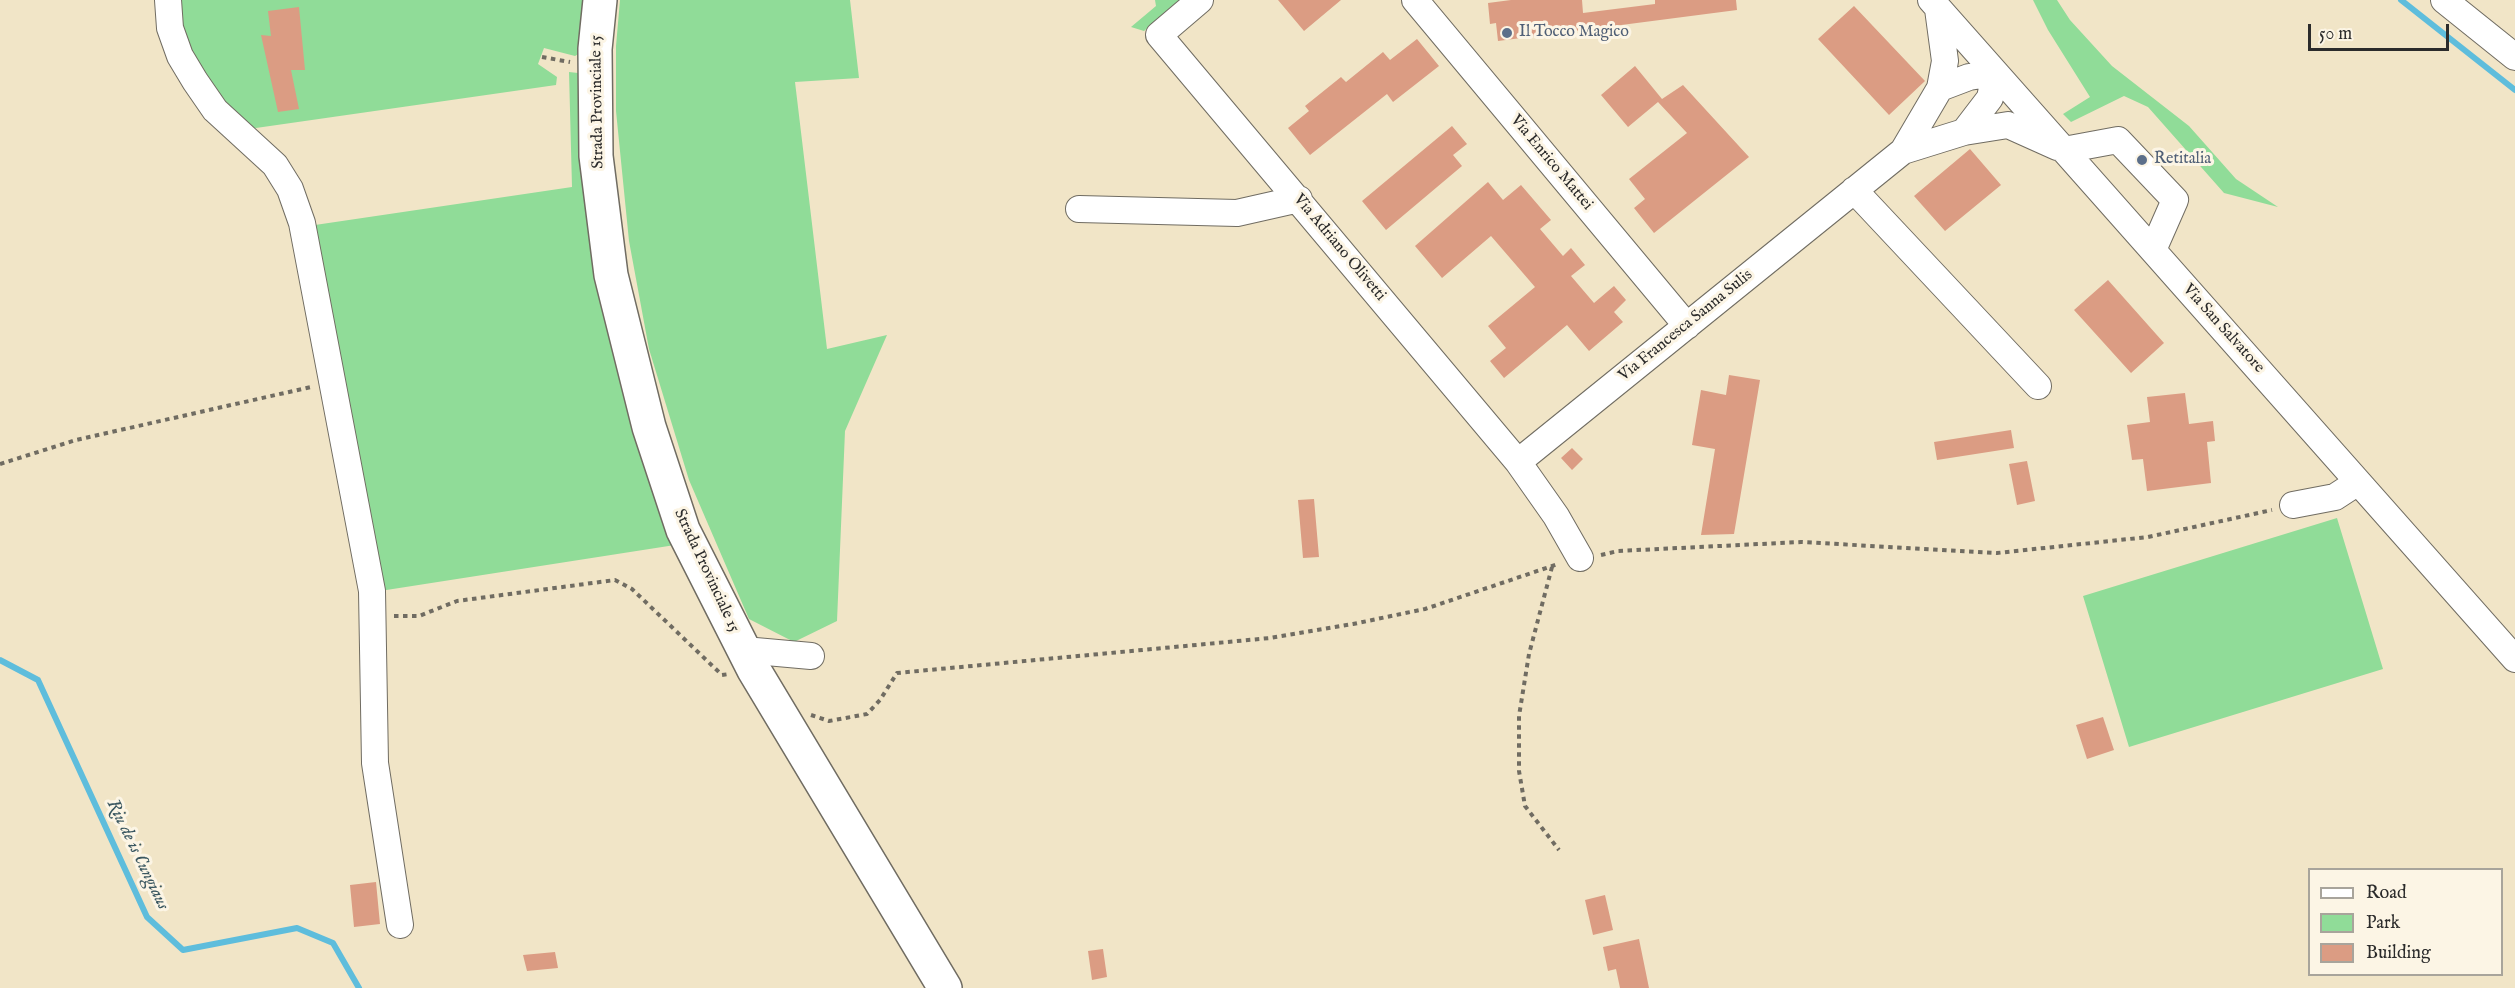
<!DOCTYPE html>
<html>
<head>
<meta charset="utf-8">
<style>
	body { margin:0 }
	#map { position:relative; width:2515px; height:988px; overflow:hidden; background:#f1e5c7; font-family:"IM FELL English",serif }
	canvas { display:block }
	.legend { position:absolute; left:2308px; top:868px; width:195px; height:108px; box-sizing:border-box; background:#fcf5e5; border:2px solid #a8a49b; margin:0; padding:8px 10px; list-style:none; font-size:18px; color:#2b2b2b }
	.legend li { display:flex; align-items:center; gap:12px; height:30px }
	.legend b { width:30px; border:2px solid #a8a49b }
	.scale { position:absolute; left:2308px; top:24px; width:141px; height:27px; box-sizing:border-box; border:3px solid #2b2b2b; border-top:0; padding-left:8px; font-size:18px; line-height:21px; white-space:nowrap; color:#2b2b2b; -webkit-text-stroke:4px #fcf5e5; paint-order:stroke }
</style>
</head>
<body>
<div id="map">
<canvas width="2515" height="988"></canvas>
<ul class="legend">
<li><b style="height:8px;background:#fff"></b>Road</li>
<li><b style="height:16px;background:#90dc98"></b>Park</li>
<li><b style="height:16px;background:#db9c83"></b>Building</li>
</ul>
<div class="scale">50 m</div>
</div>
<script>
const ctx = document.querySelector('canvas').getContext('2d');
ctx.lineJoin = 'round';
function fillPath(path, color) { ctx.fillStyle = color; ctx.fill(path, 'evenodd'); }
function trace(path, color, width, dash) { ctx.strokeStyle = color; ctx.lineWidth = width; ctx.lineCap = dash ? 'butt' : 'round'; ctx.setLineDash(dash || []); ctx.stroke(path); }
function label(font, color, halo, rows, align = 'center') {
  ctx.font = font + ' "IM FELL English",serif'; ctx.lineWidth = 6; ctx.setLineDash([]); ctx.textBaseline = 'middle'; ctx.strokeStyle = halo; ctx.fillStyle = color; for (const [text, x, y, turn = 0] of rows) {
    ctx.save(); ctx.translate(x, y); ctx.rotate((+turn || 0) * Math.PI / 180); ctx.textAlign = isNaN(turn) ? turn : align; if (halo) ctx.strokeText(text, 0, 0); ctx.fillText(text, 0, 0); ctx.restore();
  }
}
fillPath(new Path2D(`
	M 181,0 L 589,0 L 585,50 L 575,56 L 544,48 L 538,64 L 557,77 L 556,85 L 249,129 C 222,100 193,68 183,28 C 181,19 182,9 181,0 Z
	M 620,0 L 850,0 L 859,78 L 795,82 L 827,349 L 887,335 L 845,431 L 837,621 L 794,642 L 749,619 L 689,480 L 649,349 L 629,241 L 616,111 L 616,46 Z
	M 1155,0 L 1179,0 L 1144,31 L 1131,27 L 1156,6 Z
	M 2033,0 L 2057,0 L 2070,20 L 2112,66 L 2189,126 L 2236,179 L 2278,207 L 2224,193 L 2148,107 L 2124,96 L 2071,122 L 2063,114 L 2090,97 L 2048,30 Z
	M 569,72 L 578,73 L 584,78 L 675,545 L 380,591 L 315,225 L 572,187 Z
	M 2337,518 L 2383,669 L 2129,747 L 2083,596 Z`), '#90dc98');
trace(new Path2D(`
	M 2401,0 L 2515,90
	M 0,660 L 38,680 L 147,917 L 183,950 L 297,928 L 333,943 L 359,988`), '#5ebddc', 6);
fillPath(new Path2D(`
	M 1278,0 L 1341,0 L 1304,31 Z
	M 1511,0 L 1582,0 L 1583,13 L 1655,4 L 1655,0 L 1736,0 L 1737,10 L 1498,41 L 1496,23 L 1490,24 L 1488,3 Z
	M 1854,6 L 1925,81 L 1889,115 L 1818,39 Z
	M 299,7 L 305,70 L 291,70 L 299,109 L 278,112 L 261,35 L 271,36 L 268,11 Z
	M 1417,39 L 1439,66 L 1393,102 L 1387,94 L 1310,155 L 1288,128 L 1309,111 L 1305,106 L 1341,77 L 1346,82 L 1383,52 L 1390,60 Z
	M 1635,66 L 1662,99 L 1683,85 L 1749,157 L 1654,233 L 1634,208 L 1645,199 L 1629,179 L 1687,133 L 1658,102 L 1628,127 L 1601,95 Z
	M 1452,126 L 1467,144 L 1453,155 L 1462,166 L 1386,230 L 1362,201 Z
	M 1970,149 L 2001,185 L 1945,231 L 1914,196 Z
	M 1488,182 L 1503,200 L 1521,185 L 1551,220 L 1540,229 L 1563,256 L 1571,248 L 1585,265 L 1571,276 L 1594,303 L 1614,286 L 1626,300 L 1614,312 L 1623,322 L 1589,351 L 1567,325 L 1504,378 L 1490,361 L 1506,348 L 1488,326 L 1535,287 L 1491,236 L 1442,278 L 1415,246 Z
	M 2108,280 L 2164,343 L 2131,373 L 2074,310 Z
	M 1729,375 L 1760,380 L 1734,534 L 1701,535 L 1715,449 L 1692,445 L 1701,390 L 1726,395 Z
	M 2185,393 L 2189,424 L 2213,421 L 2215,441 L 2207,442 L 2211,483 L 2147,491 L 2143,459 L 2132,460 L 2127,425 L 2150,422 L 2147,397 Z
	M 2011,430 L 2014,448 L 1937,460 L 1934,442 Z
	M 1572,448 L 1583,459 L 1572,470 L 1561,458 Z
	M 2027,461 L 2035,501 L 2017,505 L 2009,464 Z
	M 1314,499 L 1319,557 L 1303,558 L 1298,500 Z
	M 2103,717 L 2114,750 L 2087,759 L 2076,725 Z
	M 376,882 L 380,924 L 354,927 L 350,885 Z
	M 1605,895 L 1613,930 L 1593,935 L 1585,900 Z
	M 1639,939 L 1649,988 L 1620,988 L 1616,969 L 1608,971 L 1603,947 Z
	M 1103,949 L 1107,977 L 1092,980 L 1088,951 Z
	M 555,952 L 558,968 L 527,971 L 523,955 Z`), '#db9c83');
const minor = new Path2D(`
	M 168,0 L 170,28 L 180,56 L 195,81 L 215,110 L 275,165 L 290,189 L 302,223 L 372,591 L 375,763 L 400,925
	M 1200,0 L 1159,35 L 1518,462 L 1556,516 L 1580,558
	M 1415,0 L 1687,326
	M 1931,0 L 2515,659
	M 2444,0 L 2515,57
	M 1940,88 L 1969,77 L 1995,73
	M 1964,132 L 1990,98 L 1995,73
	M 2064,150 L 2118,140 L 2175,200 L 2153,250
	M 1903,151 L 1964,132 L 2008,125 L 2057,147
	M 1854,190 L 2038,386
	M 1079,209 L 1237,213 L 1299,199
	M 1518,462 L 1903,151 L 1940,88 L 1945,61 L 1938,9
	M 2293,505 L 2335,497 L 2358,482
	M 744,650 L 811,656`);
const major = new Path2D(`
	M 600,0 L 595,49 L 596,156 L 611,275 L 649,427 L 683,530 L 754,670 L 945,988`);
trace(minor, '#706c62', 28);
trace(major, '#706c62', 36);
trace(new Path2D(`
	M 542,57 L 570,62
	M 0,464 L 76,440 L 311,387
	M 1601,555 L 1618,551 L 1801,542 L 1997,553 L 2148,537 L 2272,510
	M 1552,567 L 1529,654 L 1519,716 L 1519,771 L 1525,806 L 1559,850
	M 394,616 L 419,616 L 457,601 L 615,580 L 632,589 L 722,675 L 729,674
	M 811,715 L 829,721 L 867,714 L 880,700 L 897,673 L 1270,638 L 1353,624 L 1425,609 L 1558,564`), '#706c62', 4, [4.5, 4.5]);
trace(minor, '#fff', 26);
trace(major, '#fff', 33);
for (const [x, y, r, color] of [
	[1507,33,6,"#5c6f8a"],
	[2142,160,6,"#5c6f8a"]
]) { const dot = new Path2D(); dot.arc(x, y, r, 0, 2 * Math.PI); ctx.fillStyle = color; ctx.fill(dot); trace(dot, '#fcf5e5', 2); }
label('16px', '#4e5e75', '#fcf5e5', [
	["Il Tocco Magico",1519,33],
	["Retitalia",2154,160]
], 'left');
label('16px', '#2b2b2b', '#fcf5e5', [
	["Strada Provinciale 15",598,102,-91],
	["Via Enrico Mattei",1551,163,50],
	["Via Adriano Olivetti",1339,248,50],
	["Via Francesca Sanna Sulis",1686,326,-39],
	["Via San Salvatore",2223,329,48],
	["Strada Provinciale 15",706,571,65]
]);
label('italic 18px', '#3a5760', '#fcf5e5', [
	["Riu de is Cungiaus",137,855,64]
]);
</script>
</body>
</html>
